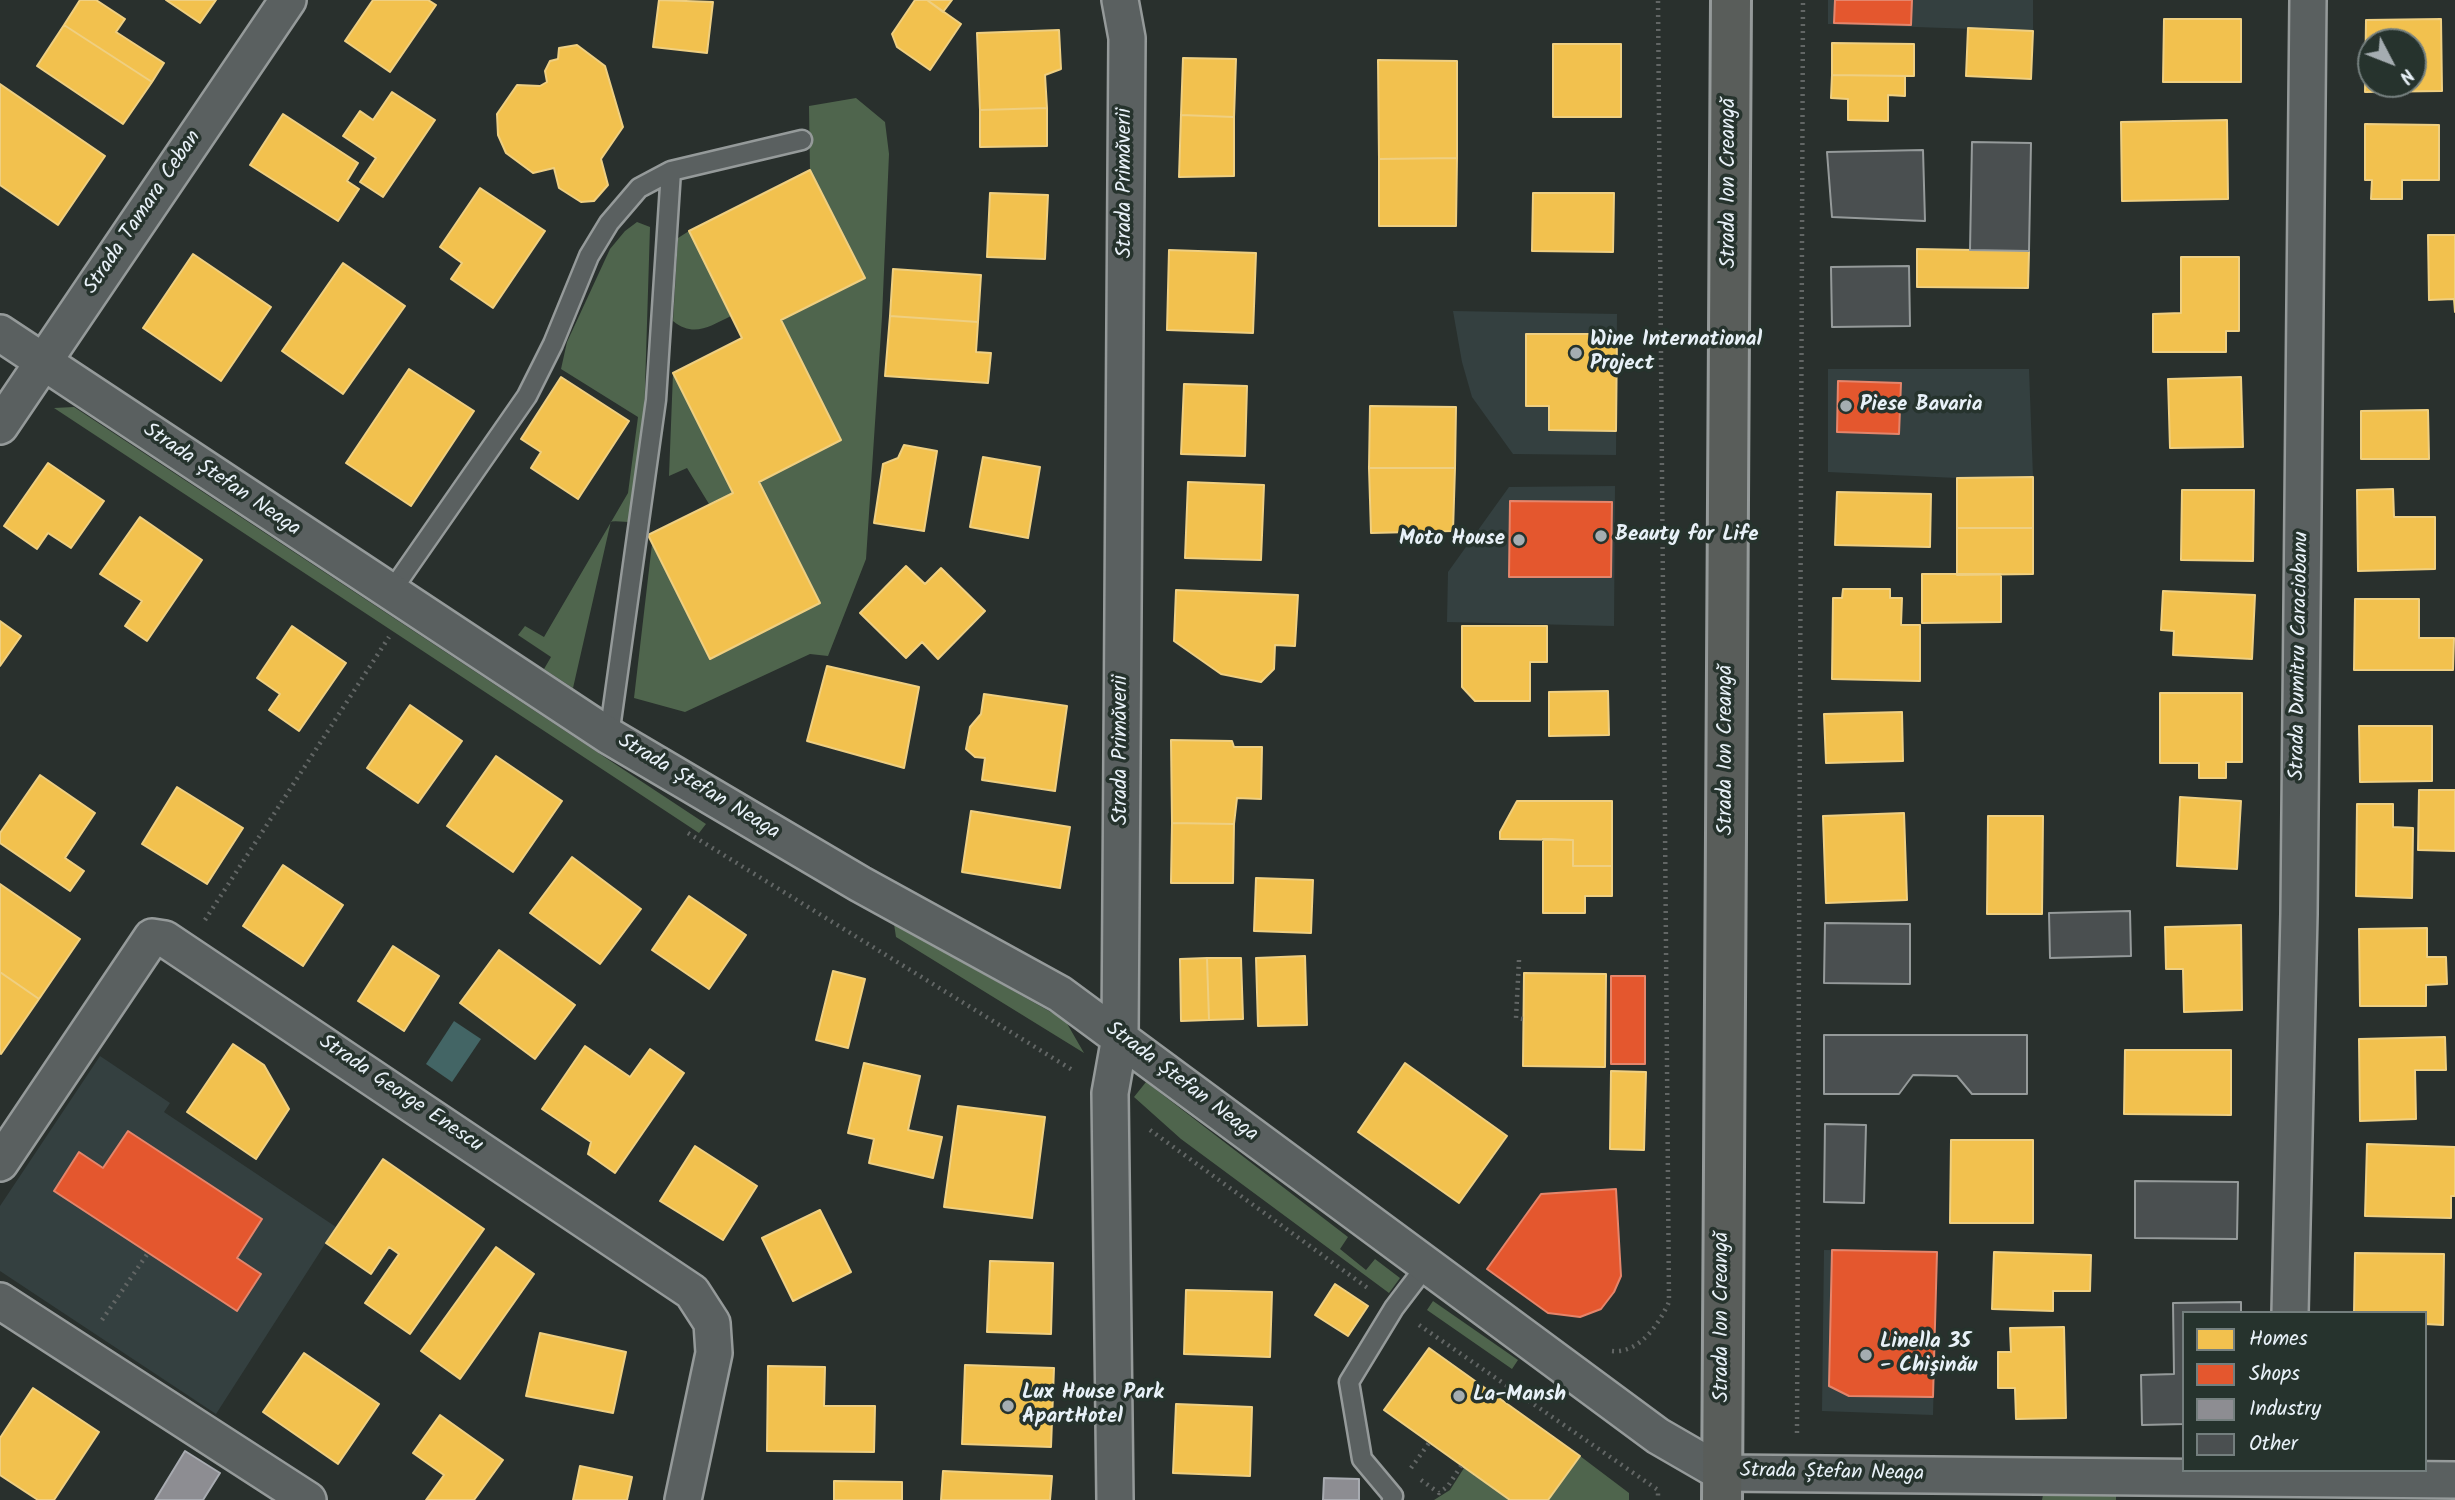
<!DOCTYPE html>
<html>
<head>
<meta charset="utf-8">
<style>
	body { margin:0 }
	#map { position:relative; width:2455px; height:1500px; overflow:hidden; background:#29302d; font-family:Kalam,sans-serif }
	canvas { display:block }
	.legend { position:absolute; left:2182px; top:1311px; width:245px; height:161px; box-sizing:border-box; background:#26332d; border:2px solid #747f7e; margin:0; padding:9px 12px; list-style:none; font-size:21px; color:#e8f1f8 }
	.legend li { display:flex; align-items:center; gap:14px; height:35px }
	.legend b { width:35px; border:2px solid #747f7e }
	.north { position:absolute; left:2357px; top:28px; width:70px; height:70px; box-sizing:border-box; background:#26332d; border:2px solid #747f7e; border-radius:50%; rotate:132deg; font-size:19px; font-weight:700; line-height:28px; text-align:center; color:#e8f1f8 }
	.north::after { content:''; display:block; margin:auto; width:24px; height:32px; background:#a5adb1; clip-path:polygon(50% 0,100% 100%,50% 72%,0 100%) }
</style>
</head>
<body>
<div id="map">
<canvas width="2455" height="1500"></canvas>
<ul class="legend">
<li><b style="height:19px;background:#f2c14e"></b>Homes</li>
<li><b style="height:19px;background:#e4572e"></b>Shops</li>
<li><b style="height:19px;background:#8d8d92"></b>Industry</li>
<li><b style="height:19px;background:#4a4f50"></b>Other</li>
</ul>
<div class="north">N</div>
</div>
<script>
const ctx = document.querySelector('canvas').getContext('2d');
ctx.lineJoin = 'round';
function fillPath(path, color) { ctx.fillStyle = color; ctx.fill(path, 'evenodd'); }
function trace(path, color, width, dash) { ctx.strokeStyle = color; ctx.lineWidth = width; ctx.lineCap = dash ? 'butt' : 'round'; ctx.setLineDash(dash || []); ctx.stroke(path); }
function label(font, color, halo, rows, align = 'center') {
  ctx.font = font + ' Kalam,sans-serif'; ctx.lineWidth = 7; ctx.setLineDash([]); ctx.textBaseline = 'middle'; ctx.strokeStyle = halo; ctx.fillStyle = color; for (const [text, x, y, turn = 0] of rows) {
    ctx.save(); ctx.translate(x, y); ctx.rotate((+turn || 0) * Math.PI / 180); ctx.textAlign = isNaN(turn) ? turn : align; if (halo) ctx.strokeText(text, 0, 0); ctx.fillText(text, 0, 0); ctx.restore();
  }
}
fillPath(new Path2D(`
	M 1828,0 L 2033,0 L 2033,31 L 1828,24 Z
	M 1453,311 L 1617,314 L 1616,455 L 1513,454 L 1472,397 L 1462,362 Z
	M 1828,369 L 2029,369 L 2033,477 L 1957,478 L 1828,472 Z
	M 1615,486 L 1614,626 L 1447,622 L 1448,572 L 1509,487 Z
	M 100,1056 L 170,1103 L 164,1112 L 336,1227 L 216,1414 L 0,1271 L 0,1206 Z
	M 1824,1250 L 1937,1252 L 1933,1415 L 1822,1411 Z`), '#344040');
fillPath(new Path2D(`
	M 856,98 L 885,122 L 889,154 L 882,317 L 866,559 L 828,656 L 810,654 L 685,712 L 634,698 L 652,544 L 710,658 L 820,603 L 759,482 L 841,440 L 781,320 L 865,278 L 810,170 L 809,106 Z
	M 637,222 L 650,227 L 644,420 L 629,522 L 611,521 L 573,688 L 544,669 L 551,657 L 518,635 L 525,626 L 544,637 L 628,493 L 638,417 L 561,369 L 567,342 L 610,249 L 625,231 Z
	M 689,231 L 731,316 C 710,326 694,338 673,321 L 678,238 Z
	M 673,373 L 733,493 L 709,504 L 687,468 L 669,476 Z
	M 74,407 L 706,824 L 699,833 L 54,408 Z
	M 894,924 L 1065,1020 L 1084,1053 L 896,937 Z
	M 1146,1082 L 1348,1237 L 1340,1249 L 1366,1270 L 1375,1259 L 1400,1278 L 1389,1293 L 1181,1139 L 1134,1097 Z
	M 1433,1301 L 1518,1360 L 1512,1369 L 1427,1310 Z
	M 1580,1456 L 1629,1493 L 1629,1500 L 1548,1500 Z
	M 1464,1468 L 1510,1500 L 1434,1500 L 1450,1490 Z
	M 2043,1495 L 2116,1495 L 2116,1500 L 2042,1500 Z`), '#4f654d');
fillPath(new Path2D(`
	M 454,1021 L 481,1039 L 452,1082 L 426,1064 Z`), '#436565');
const homes = new Path2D(`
	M 80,0 L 96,0 L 125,19 L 116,32 L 164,63 L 152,82 L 64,25 Z
	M 166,0 L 216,0 L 200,23 Z
	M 373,0 L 428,0 L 436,5 L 390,72 L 345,41 Z
	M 659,0 L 713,2 L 707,53 L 653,47 Z
	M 915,0 L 927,0 L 961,24 L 930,70 L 897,47 L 892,34 Z
	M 927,0 L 952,0 L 943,12 Z
	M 2164,19 L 2241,19 L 2241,82 L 2163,82 Z
	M 2441,19 L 2442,91 L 2365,92 L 2366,20 ZM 2371,42 L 2413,42 L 2413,84 L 2371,84 Z
	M 64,25 L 152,82 L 123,124 L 37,66 Z
	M 1968,28 L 2033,31 L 2031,79 L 1966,76 Z
	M 1059,30 L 1061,69 L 1045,75 L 1047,108 L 980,110 L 977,33 Z
	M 1832,43 L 1914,44 L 1914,76 L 1832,75 Z
	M 1553,44 L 1621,44 L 1621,117 L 1553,117 Z
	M 577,45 L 605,66 L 623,127 L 601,159 L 608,185 L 594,201 L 581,202 L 559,188 L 554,168 L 533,173 L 506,153 L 498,135 L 497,114 L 517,85 L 540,86 L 547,82 L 545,71 L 550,61 L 558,59 L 559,48 Z
	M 1183,58 L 1236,59 L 1234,117 L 1181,115 Z
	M 1378,60 L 1457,61 L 1457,158 L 1379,159 Z
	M 1832,75 L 1905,76 L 1905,96 L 1888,95 L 1888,121 L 1848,120 L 1848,99 L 1831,98 Z
	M 0,84 L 105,156 L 58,225 L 0,185 Z
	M 392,92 L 435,120 L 383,197 L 360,182 L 376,158 L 343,136 L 360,111 L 373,120 Z
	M 1047,108 L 1047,146 L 980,147 L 980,110 Z
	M 283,114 L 358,163 L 347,181 L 359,189 L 338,221 L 250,165 Z
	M 1181,115 L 1234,117 L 1234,176 L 1179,177 Z
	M 2227,120 L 2228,199 L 2122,201 L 2121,122 Z
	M 2365,124 L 2439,125 L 2439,180 L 2402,180 L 2402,199 L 2371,199 L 2372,180 L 2365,180 Z
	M 1457,158 L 1456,226 L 1379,226 L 1379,159 Z
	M 810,170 L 865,278 L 781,320 L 841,440 L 759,482 L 820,603 L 710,659 L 648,535 L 733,493 L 673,373 L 742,338 L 689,231 Z
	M 480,188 L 545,231 L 493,308 L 451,279 L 462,263 L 440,247 Z
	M 990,193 L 1048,195 L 1045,259 L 987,257 Z
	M 1533,193 L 1614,193 L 1613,252 L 1532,251 Z
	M 2428,235 L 2455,235 L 2455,312 L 2454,299 L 2429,300 Z
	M 1917,249 L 2029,251 L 2028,288 L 1917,287 Z
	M 1169,250 L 1256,253 L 1253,333 L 1167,330 Z
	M 193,254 L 271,307 L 221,381 L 143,328 Z
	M 2181,257 L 2239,257 L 2239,331 L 2226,331 L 2226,352 L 2153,352 L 2153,314 L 2181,313 Z
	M 343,263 L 405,306 L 343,394 L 282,351 Z
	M 893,269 L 981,275 L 978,322 L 890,316 Z
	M 890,316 L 978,322 L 976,352 L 991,353 L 988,383 L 885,376 Z
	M 1526,334 L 1617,334 L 1616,431 L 1549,430 L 1549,406 L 1526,406 Z
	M 409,369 L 474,411 L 411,506 L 346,463 Z
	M 561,377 L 629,421 L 578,499 L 531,468 L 541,452 L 521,439 Z
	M 2241,377 L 2243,447 L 2170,448 L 2168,379 Z
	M 1184,384 L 1247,386 L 1245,456 L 1181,454 Z
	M 1370,406 L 1456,407 L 1455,468 L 1369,468 Z
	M 2428,410 L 2429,459 L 2361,459 L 2361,411 Z
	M 904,445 L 937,451 L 924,531 L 874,523 L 883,464 L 898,458 Z
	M 983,457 L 1040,467 L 1028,538 L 970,527 Z
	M 48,463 L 104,501 L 71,548 L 48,533 L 37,549 L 4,526 Z
	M 1369,468 L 1455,468 L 1453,531 L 1371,533 Z
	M 2033,477 L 2033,528 L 1957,528 L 1957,478 Z
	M 1188,482 L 1264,485 L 1261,560 L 1185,558 Z
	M 2393,489 L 2394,517 L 2435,517 L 2435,569 L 2358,571 L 2357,490 Z
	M 2182,490 L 2254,490 L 2253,561 L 2181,560 Z
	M 1837,492 L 1931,494 L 1930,547 L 1835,545 Z
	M 140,517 L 202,560 L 147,641 L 125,626 L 142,601 L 100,574 Z
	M 1957,528 L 2033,528 L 2033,574 L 1957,575 Z
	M 906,566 L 925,584 L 941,568 L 985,611 L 938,659 L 922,642 L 906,658 L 860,613 Z
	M 1922,574 L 2001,574 L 2001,622 L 1922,623 Z
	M 1843,589 L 1890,589 L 1890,598 L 1902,598 L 1901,625 L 1920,625 L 1920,681 L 1832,679 L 1833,598 L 1842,598 Z
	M 1176,590 L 1298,595 L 1295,646 L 1275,645 L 1274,669 L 1261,682 L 1221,674 L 1174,641 Z
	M 2163,591 L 2255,595 L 2252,659 L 2173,655 L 2174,631 L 2161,630 Z
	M 2355,599 L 2419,599 L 2419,638 L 2454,638 L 2453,670 L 2354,670 Z
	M 0,621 L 21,636 L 0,666 Z
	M 292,626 L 346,663 L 299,731 L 269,710 L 280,694 L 257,678 Z
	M 1462,626 L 1547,626 L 1547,662 L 1530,662 L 1530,701 L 1475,701 L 1462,687 Z
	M 827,666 L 919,687 L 904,768 L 807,741 Z
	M 1608,691 L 1609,735 L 1549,736 L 1549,692 Z
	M 2160,693 L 2242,693 L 2242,762 L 2226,762 L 2226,778 L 2199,778 L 2199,763 L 2160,763 Z
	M 984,694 L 1067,706 L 1055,791 L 982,780 L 985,758 L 975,757 L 966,749 L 970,727 L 981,714 Z
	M 410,705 L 462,741 L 418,803 L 367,768 Z
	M 1902,712 L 1903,761 L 1826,763 L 1824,714 Z
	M 2359,726 L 2432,726 L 2432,781 L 2360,782 Z
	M 1171,740 L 1232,741 L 1234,747 L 1262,747 L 1261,799 L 1237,798 L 1234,824 L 1172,823 Z
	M 496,756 L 562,801 L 513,872 L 447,826 Z
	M 40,775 L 95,813 L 65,858 L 84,871 L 70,891 L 0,843 L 0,833 Z
	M 177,787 L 243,828 L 207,884 L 142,844 Z
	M 2419,790 L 2455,790 L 2455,851 L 2418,850 Z
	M 2180,797 L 2241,801 L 2237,869 L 2177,866 Z
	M 1517,801 L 1612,801 L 1612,866 L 1573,866 L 1573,840 L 1500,839 L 1500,832 Z
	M 2357,804 L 2393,804 L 2393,827 L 2413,828 L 2412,898 L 2356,896 Z
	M 971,811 L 1070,827 L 1060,888 L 962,872 Z
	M 1904,813 L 1907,900 L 1826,903 L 1823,816 Z
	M 1988,816 L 2043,816 L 2042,914 L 1987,914 Z
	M 1172,823 L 1234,824 L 1233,883 L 1171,883 Z
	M 1543,839 L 1573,840 L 1573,866 L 1612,866 L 1612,896 L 1585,896 L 1585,913 L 1543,913 Z
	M 572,857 L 641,909 L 600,964 L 530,913 Z
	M 283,865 L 343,905 L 303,966 L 243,926 Z
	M 1256,878 L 1313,880 L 1311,933 L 1254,931 Z
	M 0,884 L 80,939 L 39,999 L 0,972 Z
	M 689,896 L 746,935 L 709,989 L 652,950 Z
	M 2241,925 L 2242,1010 L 2184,1012 L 2183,969 L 2166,969 L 2165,927 Z
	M 2427,928 L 2427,957 L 2446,957 L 2447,984 L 2426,985 L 2426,1006 L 2360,1006 L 2359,929 Z
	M 393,946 L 439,976 L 404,1031 L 358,1001 Z
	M 499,950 L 575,1005 L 535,1059 L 460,1003 Z
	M 1305,956 L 1307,1025 L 1258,1026 L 1256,958 Z
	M 1207,958 L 1209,1020 L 1181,1021 L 1180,959 Z
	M 1207,958 L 1241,958 L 1243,1019 L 1209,1020 Z
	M 833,971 L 865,979 L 848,1048 L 816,1040 Z
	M 0,972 L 39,999 L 1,1054 L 0,1053 Z
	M 1524,973 L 1606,974 L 1605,1067 L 1523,1066 Z
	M 2445,1037 L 2446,1070 L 2415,1070 L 2416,1119 L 2360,1121 L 2359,1039 Z
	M 233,1044 L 264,1065 L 289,1109 L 256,1159 L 187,1112 Z
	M 585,1046 L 630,1077 L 650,1049 L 684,1073 L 615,1173 L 588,1154 L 591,1142 L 542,1109 Z
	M 2125,1050 L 2231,1050 L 2231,1115 L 2124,1114 Z
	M 864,1063 L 920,1076 L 908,1130 L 942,1137 L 933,1178 L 869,1163 L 874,1139 L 848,1133 Z
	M 1405,1063 L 1507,1136 L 1459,1203 L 1358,1132 Z
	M 1611,1071 L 1646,1072 L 1644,1150 L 1610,1149 Z
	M 958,1106 L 1045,1117 L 1032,1218 L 944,1207 Z
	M 1951,1140 L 2033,1140 L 2033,1223 L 1950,1223 Z
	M 2367,1144 L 2455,1147 L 2455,1196 L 2451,1196 L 2451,1218 L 2365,1216 Z
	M 695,1146 L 757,1186 L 723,1240 L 660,1201 Z
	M 383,1159 L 484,1229 L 410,1334 L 365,1303 L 399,1254 L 389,1247 L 371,1274 L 326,1243 Z
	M 820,1210 L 851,1272 L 793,1301 L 762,1238 Z
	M 496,1247 L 534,1274 L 460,1379 L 421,1351 Z
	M 1994,1252 L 2091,1255 L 2090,1291 L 2053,1291 L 2053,1311 L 1992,1309 Z
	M 2355,1253 L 2444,1254 L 2443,1325 L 2425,1324 L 2425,1313 L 2354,1313 Z
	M 990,1261 L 1053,1263 L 1051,1334 L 987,1332 Z
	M 1335,1284 L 1368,1306 L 1348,1336 L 1315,1315 Z
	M 1186,1290 L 1272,1292 L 1270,1357 L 1184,1354 Z
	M 2064,1327 L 2066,1418 L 2016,1419 L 2015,1388 L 1998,1388 L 1998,1352 L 2011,1352 L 2010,1328 Z
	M 540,1333 L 626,1352 L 613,1413 L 526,1396 Z
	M 1429,1348 L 1580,1456 L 1548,1500 L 1510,1500 L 1384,1410 Z
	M 304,1353 L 379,1404 L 338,1464 L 263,1412 Z
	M 965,1365 L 1054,1368 L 1051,1447 L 962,1444 Z
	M 768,1366 L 825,1367 L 824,1406 L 875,1406 L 874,1452 L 767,1451 Z
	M 33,1388 L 99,1432 L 54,1500 L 38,1500 L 0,1475 L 0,1438 Z
	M 1176,1404 L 1252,1407 L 1250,1476 L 1173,1473 Z
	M 440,1415 L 503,1460 L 474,1500 L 426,1500 L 444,1475 L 413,1453 Z
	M 580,1466 L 632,1477 L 627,1500 L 573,1500 Z
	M 943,1471 L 1052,1476 L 1050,1500 L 941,1500 Z
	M 834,1481 L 902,1482 L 902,1500 L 834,1500 Z`);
fillPath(homes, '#f2c14e');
trace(homes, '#efcf81', 2);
const shops = new Path2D(`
	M 1835,0 L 1912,0 L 1911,25 L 1834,23 Z
	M 1838,381 L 1901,383 L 1899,434 L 1837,432 Z
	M 1510,501 L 1612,502 L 1611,577 L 1509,577 Z
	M 1611,976 L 1645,976 L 1645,1064 L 1611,1064 Z
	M 128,1131 L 262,1219 L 237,1258 L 261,1274 L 237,1311 L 54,1191 L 79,1152 L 103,1168 Z
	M 1616,1189 L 1621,1276 L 1614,1292 L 1601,1309 L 1580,1317 L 1548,1313 L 1487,1269 L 1541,1194 Z
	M 1832,1250 L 1937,1252 L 1933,1397 L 1849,1396 L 1829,1386 Z`);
fillPath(shops, '#e4572e');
trace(shops, '#e5856b', 2);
const industry = new Path2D(`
	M 185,1451 L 220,1473 L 203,1500 L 155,1500 Z
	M 1324,1478 L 1359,1479 L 1359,1500 L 1323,1500 Z`);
fillPath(industry, '#8d8d92');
trace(industry, '#a8abb1', 2);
const building = new Path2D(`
	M 1972,142 L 2031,143 L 2029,251 L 1970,250 Z
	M 1923,150 L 1925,221 L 1832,217 L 1827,152 Z
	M 1909,266 L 1910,326 L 1832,327 L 1831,267 Z
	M 2130,911 L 2131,956 L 2050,958 L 2049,913 Z
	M 1825,923 L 1910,924 L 1910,984 L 1824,983 Z
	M 1824,1035 L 2027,1035 L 2027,1094 L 1972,1094 L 1957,1076 L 1913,1075 L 1899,1094 L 1824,1094 Z
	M 1825,1124 L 1866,1125 L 1864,1203 L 1824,1202 Z
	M 2135,1181 L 2238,1182 L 2237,1239 L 2135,1238 Z
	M 2241,1302 L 2241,1313 L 2184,1313 L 2184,1424 L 2142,1425 L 2141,1375 L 2174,1374 L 2173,1303 Z`);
fillPath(building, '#4a4f50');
trace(building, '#959a9a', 2);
const service = new Path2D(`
	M 390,593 L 527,396 L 553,344 L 589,256 L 609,223 L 639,188 L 671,171 L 802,140
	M 609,736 L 656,400 L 671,171
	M 1392,1500 L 1393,1496 L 1362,1459 L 1349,1382 L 1394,1308 L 1426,1266`);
const minor = new Path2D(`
	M 0,333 L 609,736 L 860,884 L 1060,994 L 1658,1436 L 1722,1473 L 2455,1480
	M 0,426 L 288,0
	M 0,1163 L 152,937 L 165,939 L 692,1292 L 712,1323 L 714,1353 L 683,1500
	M 0,1301 L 308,1500
	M 2290,1313 L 2299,914 L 2308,0
	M 1115,1500 L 1110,1093 L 1120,1037 L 1127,38 L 1120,0`);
const primary = new Path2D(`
	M 1722,1500 L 1731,0`);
trace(service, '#959a9a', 23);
trace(minor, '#959a9a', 40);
trace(primary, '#959a9a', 44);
trace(new Path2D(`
	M 688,833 L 1074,1071
	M 205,920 L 389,637
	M 1519,960 L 1516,1018 L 1523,1019
	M 1150,1130 L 1369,1289
	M 102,1320 L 148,1253
	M 1419,1325 L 1658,1490 L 1658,1500
	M 1612,1351 C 1639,1354 1659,1324 1669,1302 L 1658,0
	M 1797,1433 L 1803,0
	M 1411,1468 L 1429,1443
	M 1421,1480 L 1439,1493 L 1448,1486 L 1461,1466`), '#626665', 4.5, [2, 5]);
trace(service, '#5a6060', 18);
trace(minor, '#5a6060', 35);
trace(primary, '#595d5a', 38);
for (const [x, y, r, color] of [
	[1576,353,7,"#a5adb1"],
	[1846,406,7,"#a5adb1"],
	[1601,536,7,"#a5adb1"],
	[1519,540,7,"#a5adb1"],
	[1866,1355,7,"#a5adb1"],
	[1459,1396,7,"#a5adb1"],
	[1008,1406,7,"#a5adb1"]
]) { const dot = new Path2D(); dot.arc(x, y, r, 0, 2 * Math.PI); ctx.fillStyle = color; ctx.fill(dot); trace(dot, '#26332d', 2.5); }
label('21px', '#e8f1f8', '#26332d', [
	["Strada Primăverii",1126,183,-90],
	["Strada Ion Creangă",1730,183,-90],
	["Strada Tamara Ceban",144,213,-56],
	["Strada Ștefan Neaga",221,481,34],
	["Strada Dumitru Caraciobanu",2301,656,-89],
	["Strada Primăverii",1122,750,-90],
	["Strada Ion Creangă",1727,750,-90],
	["Strada Ștefan Neaga",698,788,31],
	["Strada Ștefan Neaga",1181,1083,37],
	["Strada George Enescu",400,1095,34],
	["Strada Ion Creangă",1723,1317,-90],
	["Strada Ștefan Neaga",1832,1474,1]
]);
label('bold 21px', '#e8f1f8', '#26332d', [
	["Wine International",1590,341],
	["Project",1590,365],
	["Piese Bavaria",1860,406],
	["Beauty for Life",1615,536],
	["Moto House",1505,540,"right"],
	["Linella 35",1880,1343],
	["- Chișinău",1880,1367],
	["Lux House Park",1022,1394],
	["ApartHotel",1022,1418],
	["La-Mansh",1473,1396]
], 'left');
</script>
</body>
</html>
